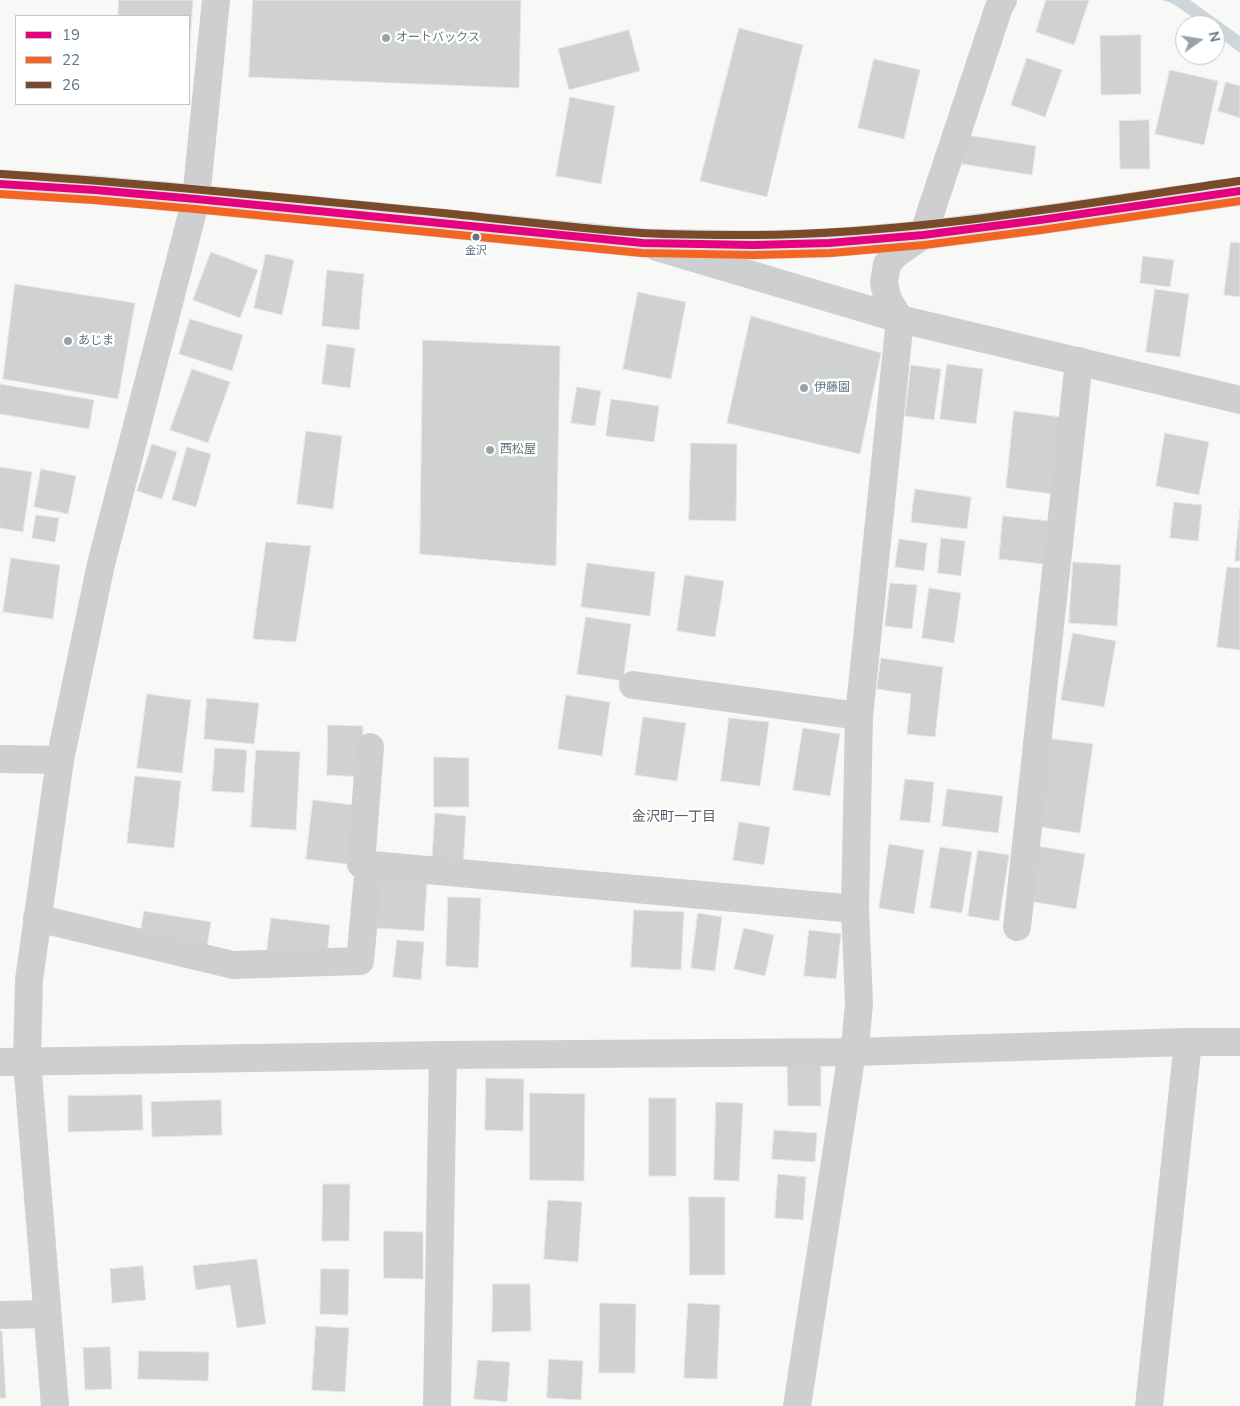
<!DOCTYPE html>
<html>
<head>
<meta charset="utf-8">
<style>
	body { margin:0 }
	#map { position:relative; width:1240px; height:1406px; overflow:hidden; background:#f8f8f7; font-family:"Nunito Sans",sans-serif }
	canvas { display:block }
	.legend { position:absolute; left:15px; top:15px; width:175px; height:90px; box-sizing:border-box; background:#fff; border:1px solid #c1c7cd; margin:0; padding:6px 9px; list-style:none; font-size:15px; color:#637482 }
	.legend li { display:flex; align-items:center; gap:10px; height:25px }
	.legend b { width:25px; border:1px solid #c1c7cd }
	.north { position:absolute; left:1175px; top:15px; width:50px; height:50px; box-sizing:border-box; background:#fff; border:1px solid #c1c7cd; border-radius:50%; rotate:77deg; font-size:14px; font-weight:700; line-height:20px; text-align:center; color:#637482 }
	.north::after { content:''; display:block; margin:auto; width:18px; height:22px; background:#97a2ab; clip-path:polygon(50% 0,100% 100%,50% 72%,0 100%) }
</style>
</head>
<body>
<div id="map">
<canvas width="1240" height="1406"></canvas>
<ul class="legend">
<li><b style="height:6px;background:#e5007d"></b>19</li>
<li><b style="height:6px;background:#f26522"></b>22</li>
<li><b style="height:6px;background:#7a4b2a"></b>26</li>
</ul>
<div class="north">N</div>
</div>
<script>
const ctx = document.querySelector('canvas').getContext('2d');
ctx.lineJoin = 'round';
function fillPath(path, color) { ctx.fillStyle = color; ctx.fill(path, 'evenodd'); }
function trace(path, color, width, dash) { ctx.strokeStyle = color; ctx.lineWidth = width; ctx.lineCap = dash ? 'butt' : 'round'; ctx.setLineDash(dash || []); ctx.stroke(path); }
function label(font, color, halo, rows, align = 'center') {
  ctx.font = font + ' "Nunito Sans","Noto Sans JP",sans-serif'; ctx.lineWidth = 5; ctx.setLineDash([]); ctx.textBaseline = 'middle'; ctx.strokeStyle = halo; ctx.fillStyle = color; for (const [text, x, y, turn = 0] of rows) {
    ctx.save(); ctx.translate(x, y); ctx.rotate((+turn || 0) * Math.PI / 180); ctx.textAlign = isNaN(turn) ? turn : align; if (halo) ctx.strokeText(text, 0, 0); ctx.fillText(text, 0, 0); ctx.restore();
  }
}
fillPath(new Path2D(`
	M 1161,0 L 1190,0 L 1240,36 L 1240,53 L 1215,34 L 1215,25 L 1203,25 L 1178,7 L 1169,2 Z`), '#ced6d9');
const building = new Path2D(`
	M 119,0 L 193,0 L 189,58 L 189,16 L 118,16 Z
	M 253,0 L 521,0 L 519,88 L 249,77 Z
	M 1046,0 L 1089,0 L 1074,45 L 1036,32 Z
	M 739,28 L 803,45 L 767,197 L 700,181 Z
	M 629,30 L 640,71 L 569,90 L 558,49 Z
	M 1141,35 L 1141,94 L 1101,95 L 1100,36 Z
	M 1027,58 L 1062,70 L 1045,117 L 1011,105 Z
	M 874,59 L 920,70 L 904,139 L 858,128 Z
	M 1170,70 L 1218,81 L 1204,145 L 1155,134 Z
	M 1226,82 L 1240,86 L 1240,118 L 1218,111 Z
	M 570,97 L 615,106 L 601,184 L 556,176 Z
	M 1149,120 L 1150,169 L 1120,169 L 1119,121 Z
	M 967,135 L 1036,146 L 1032,175 L 962,164 Z
	M 1231,242 L 1240,243 L 1240,297 L 1224,295 Z
	M 211,252 L 258,270 L 240,318 L 193,300 Z
	M 266,254 L 294,260 L 282,315 L 254,308 Z
	M 1143,256 L 1174,260 L 1170,287 L 1140,283 Z
	M 327,270 L 364,274 L 359,330 L 322,326 Z
	M 15,284 L 135,303 L 118,399 L 3,379 Z
	M 1155,289 L 1189,294 L 1180,357 L 1146,352 Z
	M 638,292 L 686,302 L 671,379 L 623,369 Z
	M 751,316 L 881,353 L 860,454 L 727,423 Z
	M 190,319 L 243,335 L 232,371 L 179,354 Z
	M 423,340 L 560,346 L 556,566 L 420,554 Z
	M 327,344 L 355,348 L 350,388 L 322,384 Z
	M 947,364 L 983,369 L 976,424 L 940,419 Z
	M 911,365 L 941,369 L 934,420 L 905,416 Z
	M 192,369 L 230,382 L 208,443 L 170,430 Z
	M 0,384 L 94,400 L 89,429 L 0,414 Z
	M 577,387 L 601,391 L 595,426 L 571,423 Z
	M 611,399 L 659,406 L 654,442 L 606,436 Z
	M 1014,411 L 1061,417 L 1053,494 L 1006,488 Z
	M 306,431 L 342,436 L 333,509 L 297,504 Z
	M 1165,433 L 1209,442 L 1199,495 L 1156,486 Z
	M 691,443 L 737,444 L 736,521 L 689,520 Z
	M 152,444 L 177,452 L 162,499 L 137,491 Z
	M 187,447 L 211,454 L 196,507 L 172,500 Z
	M 0,467 L 32,472 L 23,532 L 0,528 Z
	M 41,469 L 76,476 L 68,514 L 34,507 Z
	M 915,489 L 971,497 L 967,529 L 911,522 Z
	M 1174,502 L 1202,505 L 1198,541 L 1170,538 Z
	M 1240,509 L 1240,561 L 1235,561 Z
	M 36,515 L 59,518 L 55,542 L 32,538 Z
	M 1003,516 L 1049,521 L 1044,564 L 999,559 Z
	M 941,538 L 965,541 L 961,576 L 938,573 Z
	M 899,539 L 927,543 L 924,571 L 895,567 Z
	M 266,542 L 311,546 L 296,642 L 253,639 Z
	M 11,558 L 60,565 L 53,619 L 3,612 Z
	M 1073,562 L 1121,565 L 1117,626 L 1069,623 Z
	M 587,563 L 655,572 L 650,616 L 581,607 Z
	M 1227,567 L 1240,568 L 1240,650 L 1217,647 Z
	M 685,575 L 724,581 L 715,637 L 677,631 Z
	M 890,583 L 917,585 L 912,629 L 885,626 Z
	M 929,588 L 961,593 L 954,643 L 922,638 Z
	M 586,617 L 631,624 L 623,681 L 577,674 Z
	M 1073,633 L 1116,641 L 1104,707 L 1061,700 Z
	M 881,658 L 943,667 L 935,737 L 907,734 L 911,694 L 877,689 Z
	M 147,694 L 191,700 L 182,773 L 137,768 Z
	M 566,695 L 610,702 L 602,756 L 558,749 Z
	M 207,698 L 259,703 L 254,744 L 204,739 Z
	M 643,717 L 686,723 L 677,781 L 635,775 Z
	M 729,718 L 769,722 L 760,786 L 721,781 Z
	M 328,725 L 363,726 L 362,777 L 327,775 Z
	M 803,728 L 840,734 L 830,796 L 793,790 Z
	M 1046,738 L 1093,744 L 1080,833 L 1033,826 Z
	M 215,748 L 247,750 L 244,793 L 212,791 Z
	M 256,750 L 300,752 L 296,830 L 251,827 Z
	M 434,757 L 469,758 L 469,807 L 434,807 Z
	M 135,776 L 181,781 L 174,848 L 127,843 Z
	M 905,779 L 934,782 L 930,823 L 900,820 Z
	M 947,789 L 1003,796 L 998,833 L 942,826 Z
	M 313,800 L 361,806 L 354,865 L 306,859 Z
	M 435,813 L 466,816 L 463,868 L 432,865 Z
	M 739,822 L 770,827 L 764,865 L 733,860 Z
	M 889,844 L 924,850 L 914,914 L 879,908 Z
	M 1037,846 L 1085,854 L 1076,909 L 1028,901 Z
	M 940,847 L 972,852 L 962,913 L 930,908 Z
	M 978,850 L 1009,855 L 999,921 L 968,916 Z
	M 380,879 L 427,883 L 424,931 L 377,928 Z
	M 448,897 L 481,898 L 478,968 L 446,966 Z
	M 634,910 L 684,912 L 681,970 L 631,967 Z
	M 144,911 L 211,922 L 207,947 L 140,937 Z
	M 698,913 L 722,917 L 715,971 L 691,968 Z
	M 271,918 L 330,925 L 327,957 L 267,950 Z
	M 744,928 L 774,935 L 765,976 L 734,969 Z
	M 809,930 L 841,934 L 836,979 L 804,976 Z
	M 397,940 L 424,942 L 421,980 L 393,977 Z
	M 821,1064 L 821,1106 L 788,1106 L 787,1065 Z
	M 486,1078 L 524,1079 L 523,1131 L 485,1130 Z
	M 530,1093 L 585,1094 L 584,1181 L 530,1180 Z
	M 142,1095 L 143,1130 L 68,1132 L 68,1096 Z
	M 649,1098 L 676,1098 L 676,1176 L 649,1176 Z
	M 221,1100 L 222,1135 L 152,1137 L 151,1102 Z
	M 716,1102 L 743,1103 L 739,1181 L 714,1180 Z
	M 774,1130 L 817,1133 L 815,1162 L 772,1159 Z
	M 778,1174 L 806,1177 L 803,1220 L 775,1218 Z
	M 323,1184 L 350,1184 L 349,1241 L 322,1241 Z
	M 689,1197 L 725,1197 L 725,1275 L 690,1275 Z
	M 548,1200 L 582,1202 L 578,1262 L 544,1259 Z
	M 384,1231 L 423,1232 L 423,1279 L 384,1278 Z
	M 257,1259 L 266,1324 L 237,1328 L 230,1285 L 196,1290 L 193,1266 Z
	M 143,1266 L 146,1300 L 112,1303 L 110,1269 Z
	M 321,1269 L 349,1269 L 348,1315 L 320,1314 Z
	M 493,1284 L 530,1284 L 531,1331 L 492,1332 Z
	M 600,1303 L 636,1304 L 635,1373 L 599,1373 Z
	M 688,1303 L 720,1305 L 717,1379 L 684,1378 Z
	M 316,1326 L 349,1328 L 345,1392 L 312,1390 Z
	M 0,1331 L 2,1331 L 6,1398 L 0,1398 Z
	M 110,1347 L 112,1389 L 85,1390 L 83,1348 Z
	M 139,1351 L 209,1352 L 208,1381 L 138,1379 Z
	M 549,1359 L 583,1361 L 581,1400 L 547,1398 Z
	M 478,1360 L 510,1362 L 507,1402 L 474,1399 Z`);
fillPath(building, '#d0d2d2');
trace(building, '#e7e7e6', 1);
const trunk = new Path2D(`
	M 0,184 L 95,190 L 196,199 L 643,243 L 754,245 L 829,243 L 923,235 L 1040,220 L 1240,191`);
trace(trunk, '#d5d6d7', 29);
trace(new Path2D(`
	M 923,235 L 999,7 L 1003,0
	M 633,685 L 859,716
	M 370,747 L 361,864 L 855,909
	M 0,759 L 60,760
	M 37,918 L 233,965 L 360,961 L 369,865
	M 1017,927 L 1079,361
	M 0,1062 L 443,1055 L 852,1052 L 1188,1042 L 1240,1042
	M 0,1315 L 47,1314
	M 437,1406 L 443,1055
	M 797,1406 L 852,1052 L 856,1037 L 859,1003 L 855,909 L 859,716 L 900,319
	M 1149,1406 L 1188,1042`), '#cecfd0', 28);
trace(new Path2D(`
	M 657,247 L 900,319 L 1240,400
	M 900,319 L 888,300 L 884,283 L 887,264 L 896,254 L 923,235
	M 55,1406 L 27,1061 L 29,980 L 60,760 L 101,564 L 196,199 L 216,0`), '#cecfd0', 28);
trace(trunk, '#e1e2e3', 28);
trace(new Path2D(`
	M 0,184 L 95,190 L 196,199 L 643,243 L 754,245 L 829,243 L 923,235 L 1040,220 L 1240,191`), '#e5007d', 8);
trace(new Path2D(`
	M 0,194 L 94,200 L 195,209 L 642,253 L 754,255 L 830,253 L 924,245 L 1041,230 L 1240,201`), '#f26522', 8);
trace(new Path2D(`
	M 1,174 C 148,183 295,199 443,213 C 509,220 575,228 642,233 C 679,235 717,235 754,235 C 916,234 1079,204 1239,181`), '#7a4b2a', 8);
for (const [x, y, r, color] of [
	[386,38,5,"#97a2ab"],
	[476,237,4.5,"#637482"],
	[68,341,5,"#97a2ab"],
	[804,388,5,"#97a2ab"],
	[490,450,5,"#97a2ab"]
]) { const dot = new Path2D(); dot.arc(x, y, r, 0, 2 * Math.PI); ctx.fillStyle = color; ctx.fill(dot); trace(dot, '#fff', 2); }
label('11px', '#637482', '#fff', [
	["金沢",476,251]
]);
label('12px', '#637482', '#fff', [
	["オートバックス",396,38],
	["あじま",78,341],
	["伊藤園",814,388],
	["西松屋",500,450]
], 'left');
label('14px', '#55626c', '#fff', [
	["金沢町一丁目",674,818]
]);
</script>
</body>
</html>
